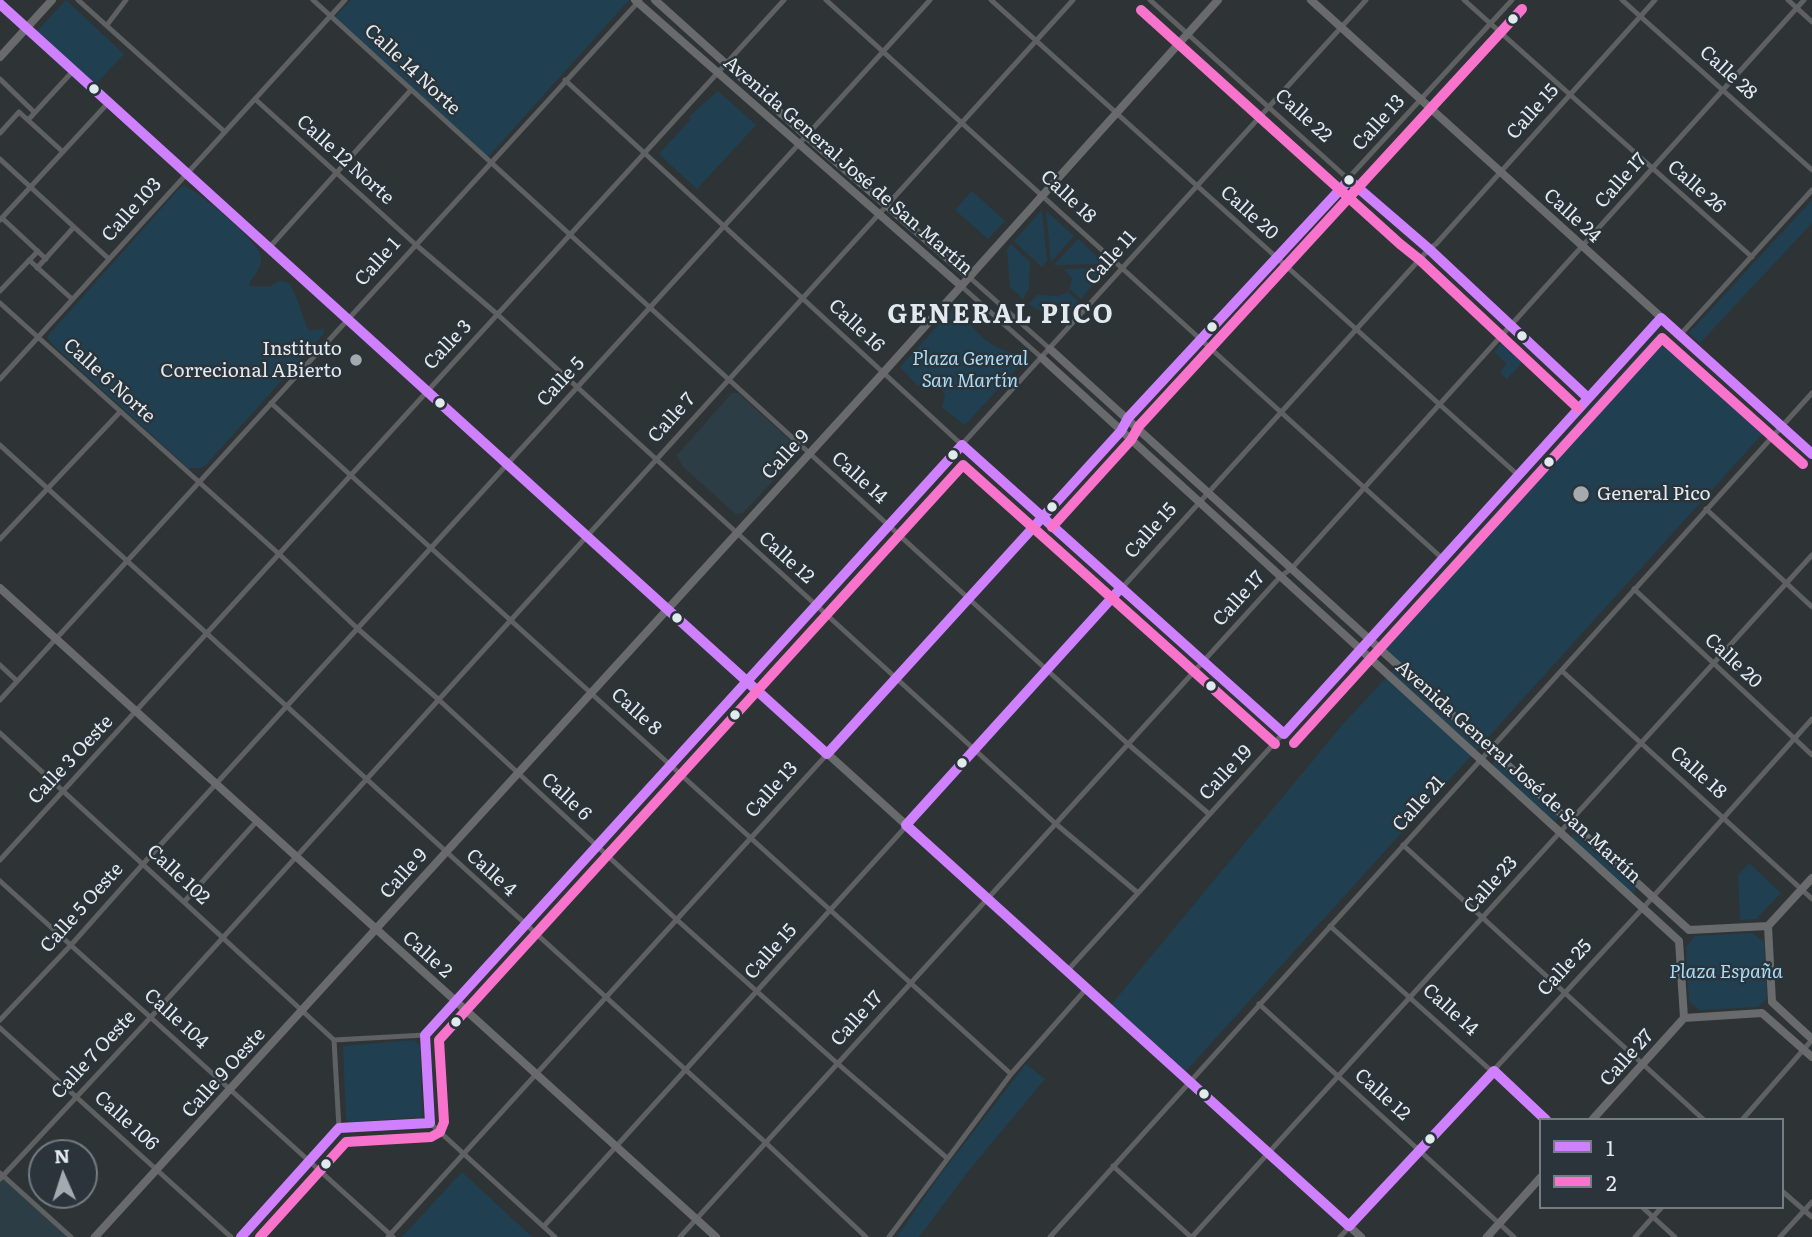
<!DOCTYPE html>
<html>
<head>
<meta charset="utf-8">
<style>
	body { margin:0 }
	#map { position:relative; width:1812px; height:1237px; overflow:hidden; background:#2e3336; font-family:Literata,serif }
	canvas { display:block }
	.legend { position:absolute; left:1539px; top:1118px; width:245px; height:91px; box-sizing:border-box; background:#2a343a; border:2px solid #747d82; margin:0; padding:9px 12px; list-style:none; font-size:21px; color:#e3eaee }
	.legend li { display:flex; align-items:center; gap:14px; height:35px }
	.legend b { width:35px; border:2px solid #747d82 }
	.north { position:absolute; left:28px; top:1139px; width:70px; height:70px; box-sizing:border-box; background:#2a343a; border:2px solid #747d82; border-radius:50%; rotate:357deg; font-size:19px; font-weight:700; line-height:28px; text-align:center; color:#e3eaee }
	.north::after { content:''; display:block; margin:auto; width:24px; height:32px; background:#a4aaae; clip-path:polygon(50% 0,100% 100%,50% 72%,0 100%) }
</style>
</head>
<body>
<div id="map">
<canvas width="1812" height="1237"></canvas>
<ul class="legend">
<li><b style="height:9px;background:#cf80ff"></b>1</li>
<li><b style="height:9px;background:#f873cc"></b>2</li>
</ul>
<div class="north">N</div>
</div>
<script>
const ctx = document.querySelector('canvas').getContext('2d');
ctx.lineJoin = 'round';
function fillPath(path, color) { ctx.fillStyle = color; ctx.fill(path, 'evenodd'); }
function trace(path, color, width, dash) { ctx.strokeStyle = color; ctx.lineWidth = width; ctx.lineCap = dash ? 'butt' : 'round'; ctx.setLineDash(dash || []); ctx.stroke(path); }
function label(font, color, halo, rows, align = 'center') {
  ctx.font = font + ' Literata,serif'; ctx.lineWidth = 5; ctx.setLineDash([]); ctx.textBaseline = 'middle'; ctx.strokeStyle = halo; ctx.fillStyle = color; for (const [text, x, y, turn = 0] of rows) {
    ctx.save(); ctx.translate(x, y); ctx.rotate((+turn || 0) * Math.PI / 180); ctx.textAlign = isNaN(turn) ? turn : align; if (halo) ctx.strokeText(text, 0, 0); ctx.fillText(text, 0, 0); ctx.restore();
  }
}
fillPath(new Path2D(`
	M 732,393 L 738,393 L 800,449 L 799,453 L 743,513 L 736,514 L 683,467 L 677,455 Z
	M 3,1176 L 71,1237 L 0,1237 L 0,1179 Z`), '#2d3d46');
fillPath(new Path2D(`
	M 66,0 L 124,54 L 94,86 L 36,32 Z
	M 351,0 L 629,0 L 488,157 L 334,18 Z
	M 718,91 L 756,125 L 697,189 L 659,154 L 691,119 L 689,117 Z
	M 184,186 C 198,191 260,242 261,257 C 262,270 252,275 249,286 L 269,287 L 280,281 L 289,283 C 299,299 301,315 309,331 L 324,329 L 324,333 L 206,465 L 200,468 L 188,468 L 52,344 L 47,337 L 177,191 Z
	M 972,191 L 1005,221 L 988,239 L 955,210 Z
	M 1812,200 L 1812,223 L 1700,343 L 1689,333 Z
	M 1042,210 L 1047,261 L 1042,267 L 1014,241 Z
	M 1046,211 L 1074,236 L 1051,262 Z
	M 1078,239 L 1106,264 L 1054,265 Z
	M 1011,244 L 1030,262 L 1029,288 L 1023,299 L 1010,287 L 1007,249 Z
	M 1107,268 L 1081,299 L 1070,289 L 1072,278 L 1063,269 Z
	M 1068,292 L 1078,301 C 1075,304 1073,308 1070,310 C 1057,318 1038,312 1029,304 L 1037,295 L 1059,296 Z
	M 963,298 C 965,333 995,351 1027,357 L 966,424 L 963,424 L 942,407 L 945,396 L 940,385 L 928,382 L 918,386 L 900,367 Z
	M 1659,332 L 1767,429 L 1185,1072 L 1111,1005 L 1343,724 L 1397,666 L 1375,646 Z
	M 1504,340 L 1511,340 L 1528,356 L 1507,379 L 1500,372 L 1507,364 L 1494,352 Z
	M 1495,760 L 1558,816 L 1557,820 L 1552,819 L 1492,765 Z
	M 1573,833 L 1635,887 L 1635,893 L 1630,892 L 1571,837 Z
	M 1749,863 L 1781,893 L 1756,919 L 1740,920 L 1738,875 Z
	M 1752,933 L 1764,942 L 1767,998 L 1758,1007 L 1700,1010 L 1689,1002 L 1686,947 L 1695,936 Z
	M 414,1040 L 420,1046 L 422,1117 L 350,1122 L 346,1118 L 343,1046 Z
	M 1026,1064 L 1045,1079 L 970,1169 L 919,1237 L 897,1237 L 940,1175 Z
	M 462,1172 L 532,1237 L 402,1237 Z`), '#204051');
trace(new Path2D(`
	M 78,0 L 225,132
	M 313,0 L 1128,744 L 1209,814
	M 826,0 L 1443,559
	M 991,0 L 1519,476
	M 1150,0 L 1409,234 L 1429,249 L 1588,398
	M 1464,0 L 1752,257
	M 1622,0 L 1812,170
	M 1788,0 L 1812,22
	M 107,25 L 126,0
	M 0,79 L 34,112
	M 565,80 L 962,445 L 1284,734
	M 255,99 L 415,244 L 497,314 L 1056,824 L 1138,893
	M 28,120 L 73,71
	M 0,133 L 19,112 L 63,152
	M 0,159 L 109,259
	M 2,218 L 46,259
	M 0,220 L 108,103
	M 268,249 L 410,91
	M 29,260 L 72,299
	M 37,268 L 74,227
	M 968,276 L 1050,349
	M 960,285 L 1042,358
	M 0,291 L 38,251
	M 0,303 L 279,554 L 358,629 L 438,699 L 676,919 L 838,1064 L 947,1158
	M 1680,335 L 1812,190
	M 0,379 L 345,0
	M 271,403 L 1011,1074
	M 0,445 L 766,1143 L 866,1237
	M 1706,509 L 1812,607
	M 0,539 L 120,412
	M 1634,589 L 1812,755
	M 0,665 L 17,681
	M 1562,671 L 1812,899
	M 0,700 L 640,0
	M 0,733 L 334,1040
	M 1403,845 L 1704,1120
	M 0,860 L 784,0
	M 0,881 L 393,1237
	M 184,902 L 256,822
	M 1330,926 L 1546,1120
	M 1068,970 L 1661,318
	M 1259,1004 L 1514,1237
	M 0,1020 L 71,945 L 143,864 L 930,0
	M 0,1028 L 231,1237
	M 425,1035 L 430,1123
	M 334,1040 L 425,1035 L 1366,0
	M 1742,1120 L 1812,1040
	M 430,1123 L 555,1237
	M 339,1128 L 430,1123
	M 1113,1166 L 1191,1237
	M 0,1173 L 71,1237
	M 0,1179 L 151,1017 L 1073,0
	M 1782,1191 L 1812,1217
	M 1642,1207 L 1675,1237
	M 544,1226 L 1429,249 L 1436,244 L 1655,0
	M 241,1237 L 339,1128 L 334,1040
	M 388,1237 L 1121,431 L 1128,418 L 1512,0
	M 680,1237 L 1280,577 L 1292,568 L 1804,0
	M 889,1237 L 1011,1074 L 1087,988
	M 1050,1237 L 1812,393
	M 1192,1237 L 1812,555
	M 1340,1237 L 1643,908 L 1812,719
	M 1635,1237 L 1662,1207
	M 1780,1237 L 1812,1202`), '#5e6061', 5);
trace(new Path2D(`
	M 635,0 L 960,285
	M 655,0 L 805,135 L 968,276
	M 1311,0 L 1812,454
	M 0,4 L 1361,1237
	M 0,57 L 52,0
	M 1050,349 L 1689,930 L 1768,926 L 1772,1002 L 1812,1039
	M 1042,358 L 1679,941 L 1684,1018 L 1762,1013 L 1812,1057
	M 0,588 L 716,1237
	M 1768,926 L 1812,878
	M 1592,1120 L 1684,1018
	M 95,1237 L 883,373 L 1218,0
	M 1487,1237 L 1541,1177`), '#686a6c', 8);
trace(new Path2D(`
	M 0,4 L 827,754 L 1121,431 L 1128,418 L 1349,180 L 1429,249 L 1588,398
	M 1120,589 L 906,825 L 1349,1226 L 1494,1071 L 1546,1120
	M 1284,734 L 1661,318 L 1812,454
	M 241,1237 L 339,1128 L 430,1123 L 425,1035 L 962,445 L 1284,734`), '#cf80ff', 10);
trace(new Path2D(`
	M 1141,10 L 1400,244 L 1420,260 L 1578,408
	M 1052,527 L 1131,440 L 1139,426 L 1522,9
	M 1294,743 L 1662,338 L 1803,464
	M 260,1237 L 346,1142 L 431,1137 L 440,1132 L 444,1122 L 439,1040 L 963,465 L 1275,744`), '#f873cc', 10);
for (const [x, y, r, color] of [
	[1513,19,6,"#e3eaee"],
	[94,89,6,"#e3eaee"],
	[1349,180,6,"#e3eaee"],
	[1212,327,6,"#e3eaee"],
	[1522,336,6,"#e3eaee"],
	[356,360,7,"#a4aaae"],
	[440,403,6,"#e3eaee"],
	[953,455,6,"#e3eaee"],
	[1549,462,6,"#e3eaee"],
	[1581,494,9,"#a4aaae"],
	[1052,507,6,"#e3eaee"],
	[677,618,6,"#e3eaee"],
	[1211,686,6,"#e3eaee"],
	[735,715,6,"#e3eaee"],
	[962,763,6,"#e3eaee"],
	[456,1022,6,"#e3eaee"],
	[1204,1094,6,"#e3eaee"],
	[1430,1139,6,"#e3eaee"],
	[326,1164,6,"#e3eaee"]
]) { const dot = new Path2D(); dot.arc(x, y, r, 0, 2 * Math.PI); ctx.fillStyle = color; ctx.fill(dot); trace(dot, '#2a343a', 2.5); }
label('19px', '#e3eaee', '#2a343a', [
	["Calle 14 Norte",412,70,43],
	["Calle 28",1728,73,42],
	["Calle 15",1533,112,-48],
	["Calle 22",1303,116,42],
	["Calle 13",1379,123,-48],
	["Calle 12 Norte",345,160,42],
	["Avenida General José de San Martín",848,166,41],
	["Calle 17",1621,181,-48],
	["Calle 26",1696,187,41],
	["Calle 18",1068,197,43],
	["Calle 103",132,210,-48],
	["Calle 20",1249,213,42],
	["Calle 24",1572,216,42],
	["Calle 11",1111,258,-48],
	["Calle 1",378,262,-48],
	["Calle 16",856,326,43],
	["Calle 3",448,345,-47],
	["Calle 6 Norte",109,381,42],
	["Calle 5",561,382,-47],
	["Calle 7",672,418,-48],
	["Calle 9",786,455,-47],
	["Calle 14",859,478,42],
	["Calle 15",1151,531,-48],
	["Calle 12",786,558,42],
	["Calle 17",1239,599,-48],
	["Calle 20",1733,661,43],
	["Calle 8",636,712,42],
	["Calle 3 Oeste",71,760,-47],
	["Avenida General José de San Martín",1518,772,42],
	["Calle 19",1226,773,-47],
	["Calle 18",1698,773,42],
	["Calle 13",772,790,-48],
	["Calle 6",566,797,43],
	["Calle 21",1419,804,-48],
	["Calle 4",491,873,42],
	["Calle 9",404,874,-48],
	["Calle 102",178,875,43],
	["Calle 23",1491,885,-48],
	["Calle 5 Oeste",82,908,-48],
	["Calle 15",771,952,-48],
	["Calle 2",427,955,42],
	["Calle 25",1565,968,-47],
	["Calle 14",1450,1010,42],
	["Calle 104",176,1019,42],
	["Calle 17",857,1019,-48],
	["Calle 7 Oeste",94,1055,-47],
	["Calle 27",1627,1058,-48],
	["Calle 9 Oeste",224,1073,-48],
	["Calle 12",1382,1095,42],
	["Calle 106",126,1121,42]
]);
label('19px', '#e3eaee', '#2a343a', [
	["Instituto",342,349],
	["Correcional ABierto",342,371],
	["General Pico",1597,494,"left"]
], 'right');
label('italic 19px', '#aadbf7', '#2a343a', [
	["Plaza General",970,359],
	["San Martín",970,381],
	["Plaza España",1726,972]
]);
ctx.letterSpacing = '2px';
label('bold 26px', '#e3eaee', '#2a343a', [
	["GENERAL PICO",1001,315]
]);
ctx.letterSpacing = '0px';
</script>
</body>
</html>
